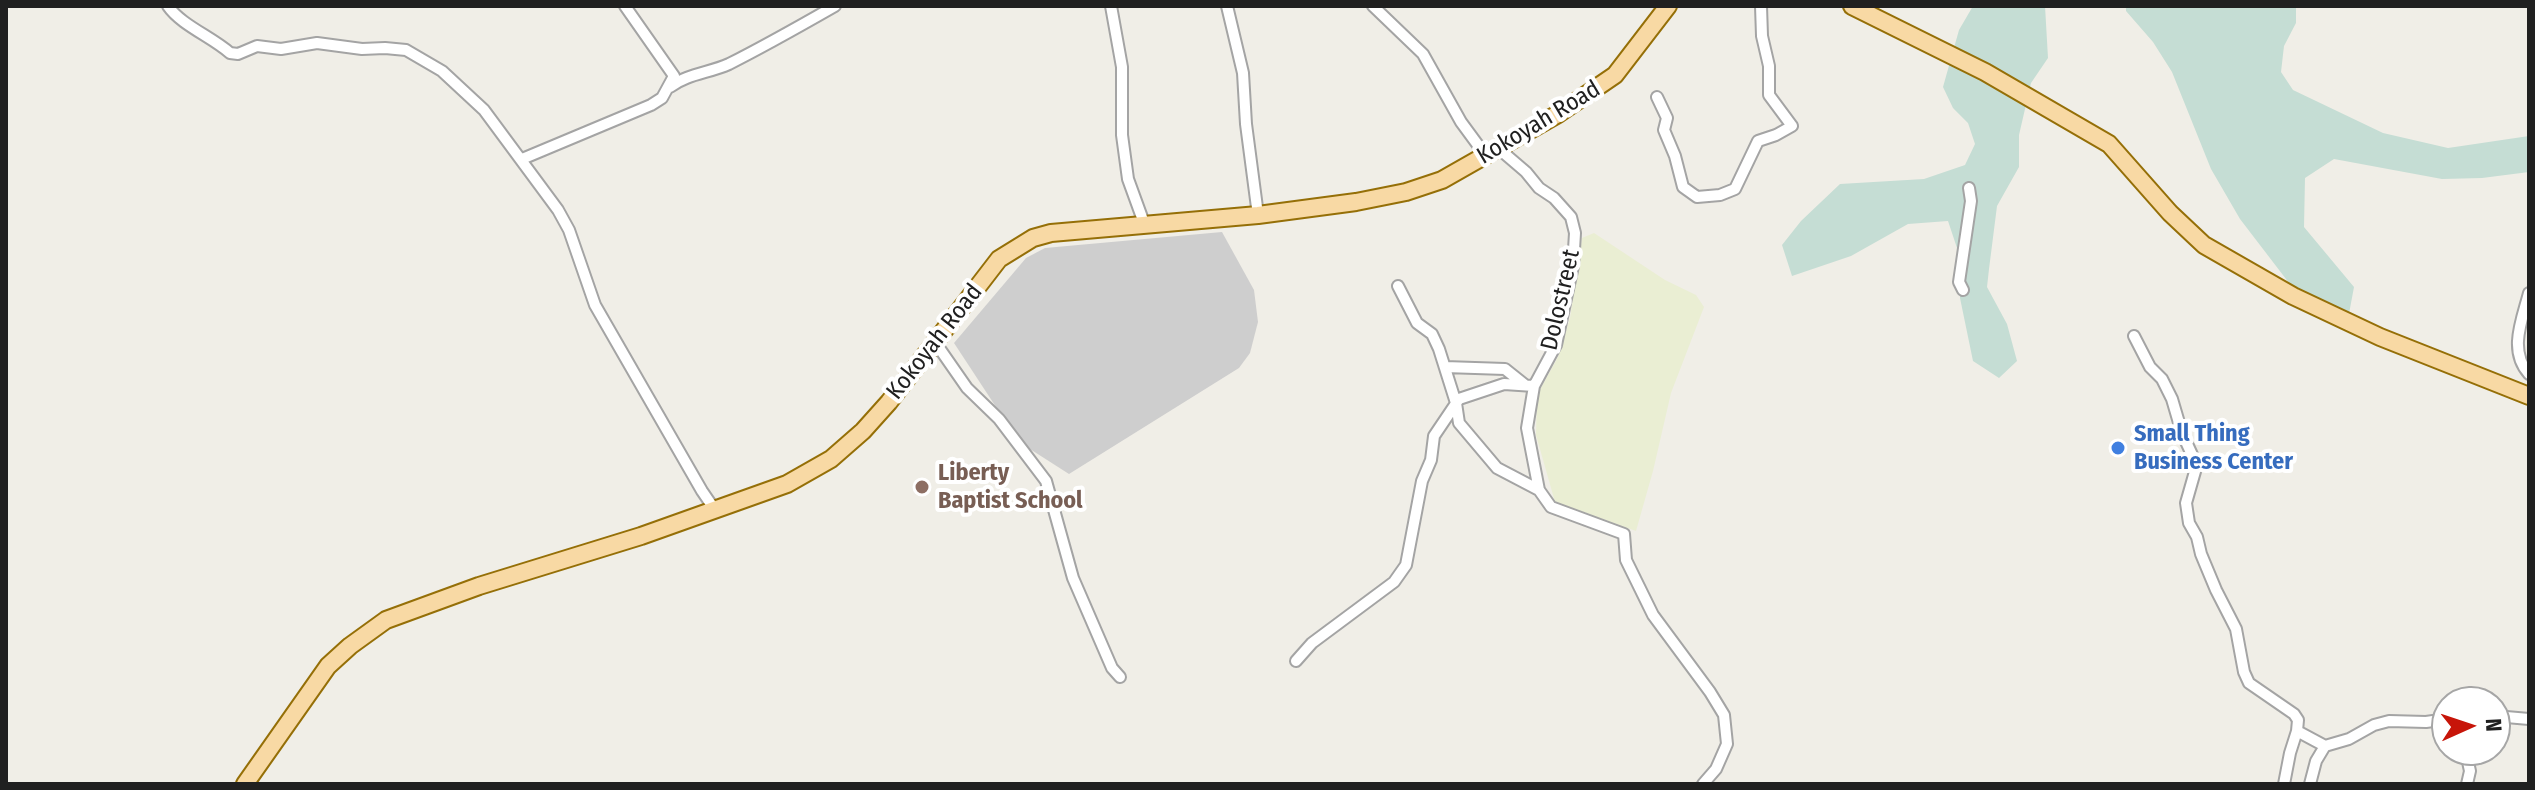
<!DOCTYPE html>
<html>
<head>
<meta charset="utf-8">
<style>
	body { margin:0 }
	#map { position:relative; width:2535px; height:790px; overflow:hidden; background:#f0eee7; font-family:"Fira Sans Condensed",sans-serif }
	canvas { display:block }
	.frame { position:absolute; inset:0; border:8px solid #202020; pointer-events:none }
	.north { position:absolute; left:2431px; top:686px; width:80px; height:80px; box-sizing:border-box; background:#fff; border:2px solid #a6a6a6; border-radius:50%; rotate:87deg; font-size:22px; font-weight:700; line-height:32px; text-align:center; color:#202020 }
	.north::after { content:''; display:block; margin:auto; width:28px; height:36px; background:#c71509; clip-path:polygon(50% 0,100% 100%,50% 72%,0 100%) }
</style>
</head>
<body>
<div id="map">
<canvas width="2535" height="790"></canvas>
<div class="frame"></div>
<div class="north">N</div>
</div>
<script>
const ctx = document.querySelector('canvas').getContext('2d');
ctx.lineJoin = 'round';
function fillPath(path, color) { ctx.fillStyle = color; ctx.fill(path, 'evenodd'); }
function trace(path, color, width, dash) { ctx.strokeStyle = color; ctx.lineWidth = width; ctx.lineCap = dash ? 'butt' : 'round'; ctx.setLineDash(dash || []); ctx.stroke(path); }
function label(font, color, halo, rows, align = 'center') {
  ctx.font = font + ' "Fira Sans Condensed",sans-serif'; ctx.lineWidth = 8; ctx.setLineDash([]); ctx.textBaseline = 'middle'; ctx.strokeStyle = halo; ctx.fillStyle = color; for (const [text, x, y, turn = 0] of rows) {
    ctx.save(); ctx.translate(x, y); ctx.rotate((+turn || 0) * Math.PI / 180); ctx.textAlign = isNaN(turn) ? turn : align; if (halo) ctx.strokeText(text, 0, 0); ctx.fillText(text, 0, 0); ctx.restore();
  }
}
fillPath(new Path2D(`
	M 1222,232 L 1254,290 L 1258,322 L 1250,353 L 1239,368 L 1069,474 L 1019,442 L 954,343 L 1026,258 L 1045,248 Z`), '#cecece');
fillPath(new Path2D(`
	M 1594,233 L 1665,280 L 1696,295 L 1704,307 L 1671,393 L 1653,471 L 1636,531 L 1555,502 L 1536,435 L 1537,395 L 1558,357 L 1570,318 L 1582,238 Z`), '#eaeed3');
fillPath(new Path2D(`
	M 1973,6 L 2045,6 L 2048,58 L 2031,83 L 2019,135 L 2019,167 L 1997,206 L 1989,269 L 1987,287 L 2007,324 L 2017,361 L 1999,378 L 1973,361 L 1960,298 L 1959,254 L 1948,221 L 1908,224 L 1851,256 L 1792,276 L 1782,245 L 1801,221 L 1840,184 L 1924,179 L 1965,165 L 1975,144 L 1968,123 L 1953,108 L 1943,87 L 1959,30 Z
	M 2126,6 L 2296,6 L 2296,23 L 2284,46 L 2281,72 L 2293,90 L 2383,133 L 2448,148 L 2529,136 L 2529,172 L 2482,178 L 2442,179 L 2334,159 L 2305,178 L 2304,227 L 2354,287 L 2348,319 L 2299,296 L 2240,219 L 2211,169 L 2172,72 L 2153,42 L 2126,11 Z`), '#c5ddd4');
const minor = new Path2D(`
	M 168,6 C 181,25 212,37 230,53 L 238,54 L 257,46 L 281,49 L 317,43 L 362,49 L 385,48 L 406,50 L 442,71 L 484,110 L 558,210 L 569,230 L 595,305 L 702,491 L 715,510
	M 1111,6 L 1122,67 L 1122,135 L 1128,179 L 1144,223
	M 1227,6 L 1243,73 L 1246,124 L 1258,215
	M 1373,6 L 1423,54 L 1461,122 L 1486,156
	M 670,87 C 687,74 709,73 729,64 C 765,46 800,26 835,6
	M 1657,97 L 1667,118 L 1664,130 L 1675,156 L 1683,187 L 1697,197 L 1720,195 L 1735,189 L 1758,141 L 1776,135 L 1792,126 L 1769,95 L 1769,66 L 1762,36 L 1761,6
	M 1498,148 L 1526,172 L 1539,188 L 1554,198 L 1571,217 L 1575,233 L 1573,266 L 1556,345 L 1534,386 L 1527,428 L 1539,490 L 1551,507 L 1624,534 L 1626,560 L 1653,615 L 1710,692 L 1724,715 L 1727,744 L 1716,769 L 1703,784
	M 522,159 L 651,105 L 662,98 L 674,76 L 625,6
	M 1398,286 L 1417,323 L 1432,334 L 1439,349 L 1456,403 L 1459,423 L 1497,468 L 1539,490
	M 1963,290 L 1959,282 L 1971,201 L 1969,188
	M 2529,293 C 2522,320 2508,351 2529,374
	M 2134,336 L 2150,367 L 2162,379 L 2172,399 L 2182,433 L 2194,459 L 2196,468 L 2186,503 L 2189,523 L 2197,537 L 2201,554 L 2216,590 L 2236,629 L 2244,672 L 2249,683 L 2294,714 L 2298,720 L 2297,731 L 2325,746 L 2349,739 L 2374,725 L 2389,721 L 2426,722 L 2447,719
	M 935,342 L 967,388 L 999,419 L 1046,481 L 1073,578 L 1112,668 L 1120,677
	M 1445,367 L 1505,369 L 1525,385
	M 1296,661 L 1312,643 L 1394,582 L 1406,565 L 1422,481 L 1431,460 L 1434,436 L 1459,399 L 1504,384 L 1534,386
	M 2495,716 L 2529,719
	M 2284,784 L 2290,753 L 2297,731
	M 2310,784 L 2316,761 L 2325,746
	M 2467,784 L 2470,771 L 2468,762`);
const primary = new Path2D(`
	M 1852,6 L 1985,72 L 2109,144 L 2170,213 L 2204,245 L 2293,296 L 2380,337 L 2529,396
	M 245,784 L 328,666 L 350,646 L 386,620 L 479,586 L 641,536 L 787,484 L 831,459 L 863,431 L 889,402 L 999,259 L 1033,238 L 1051,233 L 1258,215 L 1356,202 L 1406,192 L 1442,180 L 1558,114 L 1615,75 L 1668,6`);
trace(minor, '#a4a4a4', 14);
trace(primary, '#956f07', 20);
trace(minor, '#fff', 10);
trace(primary, '#f8d9a4', 16);
for (const [x, y, r, color] of [
	[2118,448,8,"#3f7fe0"],
	[922,487,8,"#8d6e63"]
]) { const dot = new Path2D(); dot.arc(x, y, r, 0, 2 * Math.PI); ctx.fillStyle = color; ctx.fill(dot); trace(dot, '#fff', 3); }
label('24px', '#202020', '#fff', [
	["Kokoyah Road",1539,123,-31],
	["Dolostreet",1561,300,-77],
	["Kokoyah Road",935,342,-52]
]);
label('bold 24px', '#366cbe', '#fff', [
	["Small Thing",2134,434],
	["Business Center",2134,462]
], 'left');
label('bold 24px', '#785e54', '#fff', [
	["Liberty",938,473],
	["Baptist School",938,501]
], 'left');
</script>
</body>
</html>
